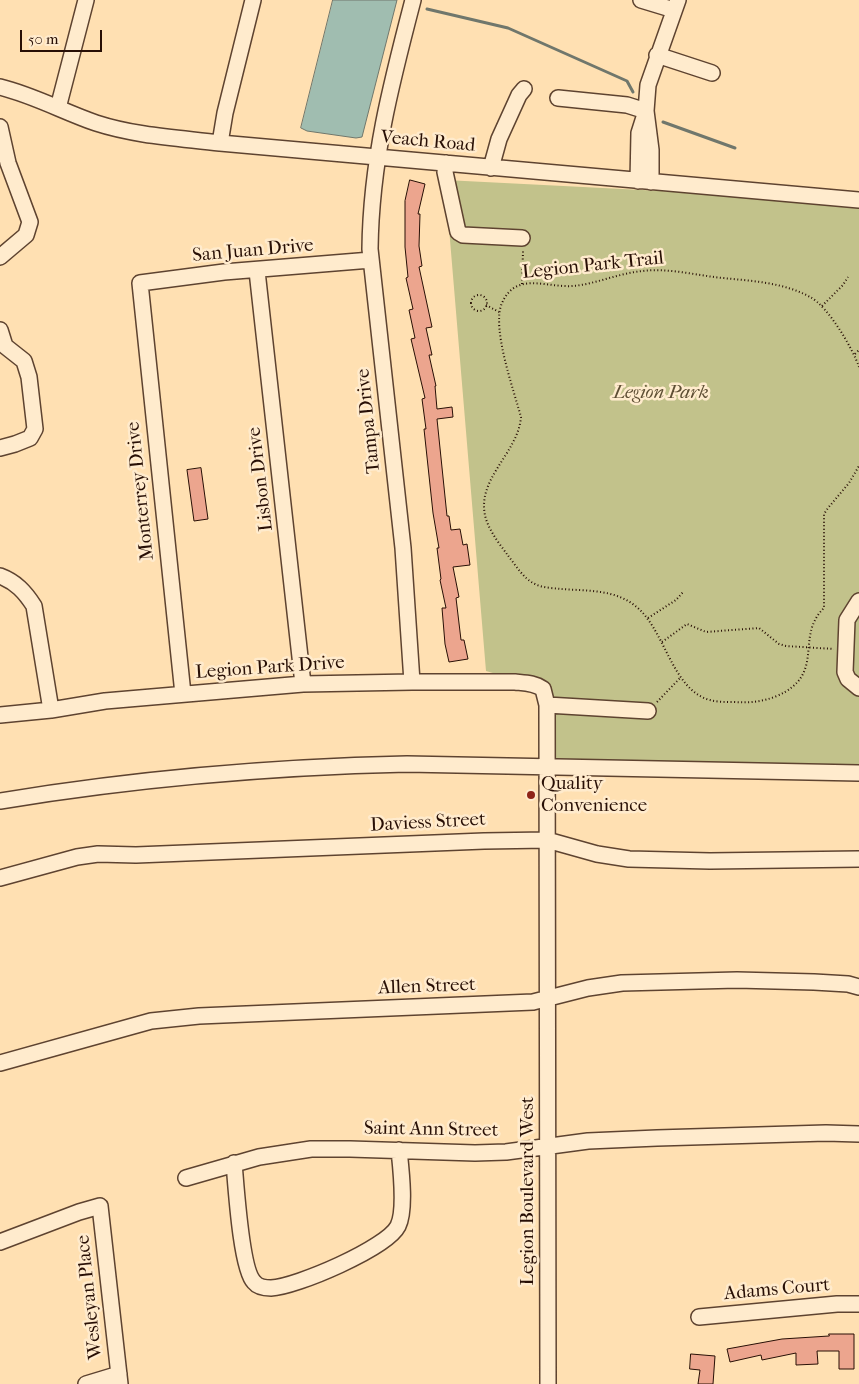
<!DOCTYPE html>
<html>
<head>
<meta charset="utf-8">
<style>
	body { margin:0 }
	#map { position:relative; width:859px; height:1384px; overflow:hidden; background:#ffe0b2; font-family:"IM FELL French Canon",serif }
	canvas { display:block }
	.scale { position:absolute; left:20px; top:30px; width:82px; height:22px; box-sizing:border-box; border:2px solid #280f05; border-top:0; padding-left:6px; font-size:15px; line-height:18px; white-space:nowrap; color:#280f05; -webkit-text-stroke:4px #ffebcd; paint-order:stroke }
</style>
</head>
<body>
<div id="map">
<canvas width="859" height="1384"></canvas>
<div class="scale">50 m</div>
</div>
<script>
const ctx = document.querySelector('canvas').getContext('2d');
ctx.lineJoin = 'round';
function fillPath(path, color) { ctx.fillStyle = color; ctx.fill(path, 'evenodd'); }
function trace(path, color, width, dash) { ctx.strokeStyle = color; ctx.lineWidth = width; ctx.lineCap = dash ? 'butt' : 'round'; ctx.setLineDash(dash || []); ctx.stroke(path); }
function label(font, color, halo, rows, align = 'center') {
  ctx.font = font + ' "IM FELL French Canon",serif'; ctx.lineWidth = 5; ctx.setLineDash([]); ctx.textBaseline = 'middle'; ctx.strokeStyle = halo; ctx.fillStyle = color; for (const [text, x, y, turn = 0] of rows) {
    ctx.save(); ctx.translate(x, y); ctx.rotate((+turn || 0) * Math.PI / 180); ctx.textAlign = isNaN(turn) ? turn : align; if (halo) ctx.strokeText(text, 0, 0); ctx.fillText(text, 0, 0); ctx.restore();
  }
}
fillPath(new Path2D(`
	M 445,180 L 859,201 L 859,773 L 546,768 L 538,686 L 486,671 Z`), '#c2c28b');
const water = new Path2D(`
	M 333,0 L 397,0 L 362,137 L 356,138 L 307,131 L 301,128 Z`);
fillPath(water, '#a0bdb0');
trace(water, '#70776c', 1);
trace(new Path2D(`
	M 427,9 L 508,28 L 627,81 L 633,92
	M 663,122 L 735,148`), '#70776c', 3);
const building = new Path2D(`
	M 410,180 L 425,184 L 418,214 L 420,214 L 419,246 L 422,266 L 419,267 L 432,327 L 426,328 L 432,355 L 429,355 L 436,386 L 435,386 L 437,409 L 452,407 L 453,417 L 437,419 L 447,516 L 449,516 L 451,530 L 460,529 L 463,545 L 467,544 L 470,565 L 453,567 L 459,597 L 456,598 L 461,640 L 464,640 L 468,659 L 449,662 L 445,644 L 442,608 L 446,608 L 440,580 L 441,579 L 437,548 L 439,548 L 433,513 L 424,429 L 426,429 L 422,399 L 425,398 L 411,339 L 415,338 L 409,310 L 413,309 L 406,278 L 408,277 L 405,247 L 405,201 Z
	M 201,468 L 208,519 L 194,521 L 187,470 Z
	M 829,1334 L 854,1334 L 854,1369 L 839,1369 L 839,1351 L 817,1351 L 818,1364 L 796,1365 L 796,1353 L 762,1360 L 761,1355 L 730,1362 L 727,1349 L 782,1339 L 829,1336 Z
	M 691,1354 L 715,1356 L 713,1384 L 698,1384 L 700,1370 L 690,1369 Z`);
fillPath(building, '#eca58e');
trace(building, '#280f05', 1);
const minor = new Path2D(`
	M 641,0 L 674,10
	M 657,55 L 712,73
	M 0,87 C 33,95 64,112 96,123 C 136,136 179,138 220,143 L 859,200
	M 558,98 L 627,105 L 646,111 L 639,133 L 638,181
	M 58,108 L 86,0
	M 0,127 L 8,163 L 30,222 L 26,235 L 0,257
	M 220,143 L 225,113 L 253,0
	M 446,163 L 445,172 L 458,232 L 463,235 L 522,238
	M 491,168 L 499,139 L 519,95 L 524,89
	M 651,182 L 651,150 L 646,111 L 648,85 L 678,0
	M 257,271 L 303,684
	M 0,330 L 5,346
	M 0,448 L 15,444 L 30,438 L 35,429 L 29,377 L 24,361 L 5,346
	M 0,576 C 16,582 25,592 34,606 L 51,710
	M 859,601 L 847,620 L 845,672 L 848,679 L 859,688
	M 412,682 L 403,548 L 370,249 C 371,161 391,84 413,0
	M 183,694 L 140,283 L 224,272 L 371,260
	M 547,705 L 648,711
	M 0,715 L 51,710 L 105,701 L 303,684 L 412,682 L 515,682 C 525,683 535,683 543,689 L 547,705 L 548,1384
	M 0,801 C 134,779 271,767 407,764 L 859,773
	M 0,878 L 77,857 L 98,854 L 136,855 L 484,841 L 547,840 L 597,854 L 629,859 L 710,861 L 859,859
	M 0,1063 L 151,1021 L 199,1016 L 533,1002 L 588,988 L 622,983 L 737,980 L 814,982 L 848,984 L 859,987
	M 234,1163 C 236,1185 241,1269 254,1282 C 258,1287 265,1288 271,1288 C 296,1287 387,1248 398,1226 C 406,1210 401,1169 399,1150
	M 186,1178 L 259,1157 L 311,1149 L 350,1149 L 475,1153 L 506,1152 L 588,1141 L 657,1138 L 826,1133 L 859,1134
	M 0,1242 L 79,1212 L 100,1206 L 120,1384
	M 699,1317 L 837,1304 L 859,1304
	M 86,1384 L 119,1374`);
trace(minor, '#5e4330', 18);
trace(new Path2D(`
	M 522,284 L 523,251
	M471 303a8 8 0 1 1 16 0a8 8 0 1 1-16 0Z
	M 486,305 L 499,312
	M 822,306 L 843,285 L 848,277
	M 855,354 L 859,350
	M 859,367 C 853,349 828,306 810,297 C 781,281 747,281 714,277 C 691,274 666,268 643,271 C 619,273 596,284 573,286 C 547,288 516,271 502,303 C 491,327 514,391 521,417 C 518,455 472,481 487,522 C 492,535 502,547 509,557 C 517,567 524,579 535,584 C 543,588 553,588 561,589 C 586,591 613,589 634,605 C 665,627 671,690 710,700 C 717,702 725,702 733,702 C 749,703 762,702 777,696 C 827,674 794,637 824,608 L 824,514 L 828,508 L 849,483 L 859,466
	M 648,618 L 676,600 L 684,591
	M 662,642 L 687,624 L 706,632 L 759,628 L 779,644 L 786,646 L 834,649
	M 657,702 L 681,677`), '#280f05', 2, [1, 2.5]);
trace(minor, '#ffebcd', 15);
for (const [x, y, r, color] of [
	[531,795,5,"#8f2418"]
]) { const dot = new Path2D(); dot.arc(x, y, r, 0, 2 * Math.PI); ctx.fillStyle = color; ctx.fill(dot); trace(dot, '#ffebcd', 2); }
label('19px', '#280f05', '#ffebcd', [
	["Veach Road",428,142,5],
	["San Juan Drive",253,251,-5],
	["Legion Park Trail",593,266,-6],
	["Tampa Drive",369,421,-96],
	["Lisbon Drive",261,479,-97],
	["Monterrey Drive",141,491,-96],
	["Legion Park Drive",270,668,-4],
	["Daviess Street",428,823,-3],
	["Allen Street",427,987,-2],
	["Saint Ann Street",431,1130,1],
	["Legion Boulevard West",528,1191,-90],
	["Adams Court",777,1290,-5],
	["Wesleyan Place",90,1297,-96]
]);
label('italic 19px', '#5e4e34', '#ffebcd', [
	["Legion Park",661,393]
]);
label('19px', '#280f05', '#ffebcd', [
	["Quality",541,784],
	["Convenience",541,806]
], 'left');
</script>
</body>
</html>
